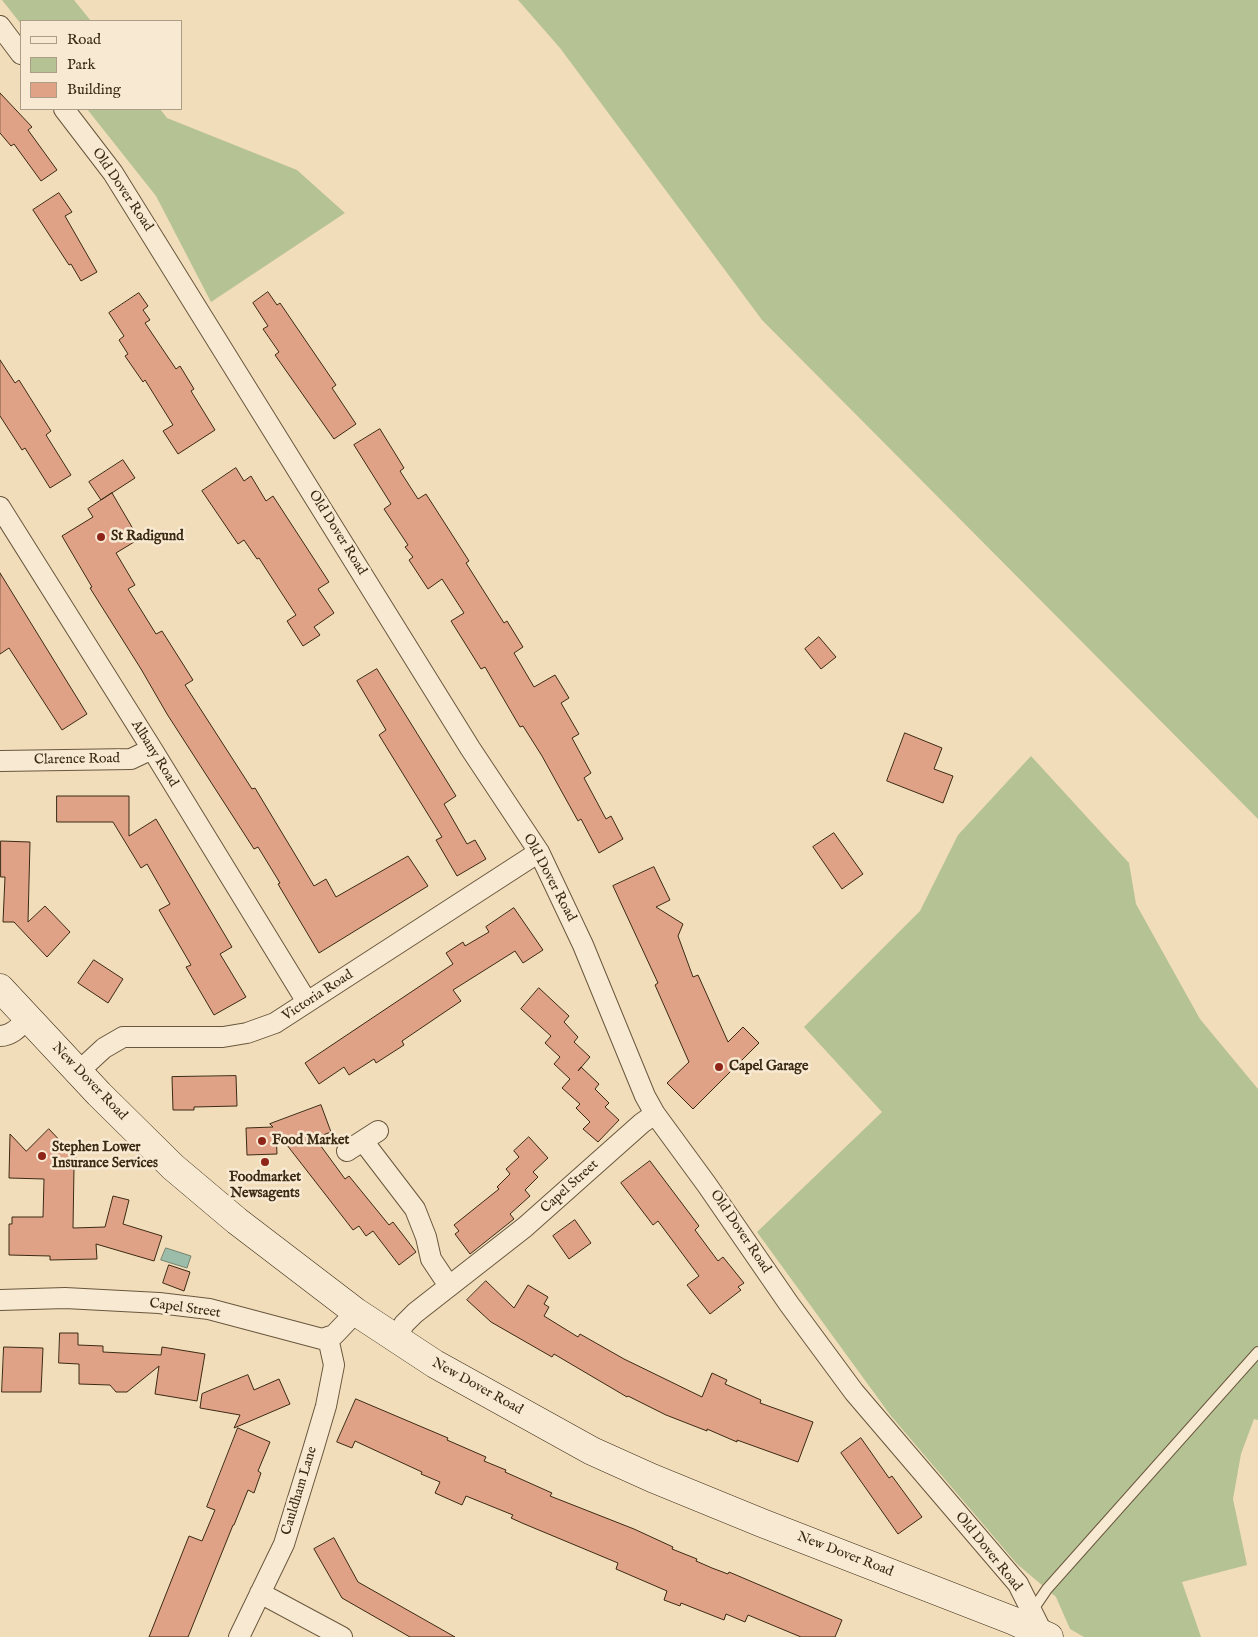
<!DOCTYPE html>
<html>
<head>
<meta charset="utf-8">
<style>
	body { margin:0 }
	#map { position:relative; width:1258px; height:1637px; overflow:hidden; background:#f2ddba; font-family:"IM FELL English",serif }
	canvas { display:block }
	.legend { position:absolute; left:20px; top:20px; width:162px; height:90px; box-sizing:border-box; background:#f7e9d2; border:1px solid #ac9d86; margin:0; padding:6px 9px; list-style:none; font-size:15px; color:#3b2a13 }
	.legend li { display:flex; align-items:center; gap:10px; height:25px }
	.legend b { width:25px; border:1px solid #ac9d86 }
</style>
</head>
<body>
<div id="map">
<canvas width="1258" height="1637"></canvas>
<ul class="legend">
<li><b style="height:6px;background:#f7e9d2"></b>Road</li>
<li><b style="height:14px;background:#b5c294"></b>Park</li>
<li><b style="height:14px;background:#dfa287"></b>Building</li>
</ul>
</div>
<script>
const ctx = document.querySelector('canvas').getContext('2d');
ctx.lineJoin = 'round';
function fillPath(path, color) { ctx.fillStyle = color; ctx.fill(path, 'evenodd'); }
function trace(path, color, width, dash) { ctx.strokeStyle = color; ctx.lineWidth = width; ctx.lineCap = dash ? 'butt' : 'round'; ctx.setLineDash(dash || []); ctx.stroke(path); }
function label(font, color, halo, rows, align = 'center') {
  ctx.font = font + ' "IM FELL English",serif'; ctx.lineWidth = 5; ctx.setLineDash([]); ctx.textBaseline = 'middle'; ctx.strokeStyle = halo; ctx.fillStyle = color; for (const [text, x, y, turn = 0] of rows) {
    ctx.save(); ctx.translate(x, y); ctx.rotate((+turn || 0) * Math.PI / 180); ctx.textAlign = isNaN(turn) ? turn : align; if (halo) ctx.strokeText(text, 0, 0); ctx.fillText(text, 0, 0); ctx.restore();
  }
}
fillPath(new Path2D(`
	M 2,0 L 74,0 L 91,21 L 21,21 L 21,24 Z
	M 518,0 L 1258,0 L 1258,819 L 762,320 L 560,48 Z
	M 87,109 L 160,109 L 167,118 L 297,170 L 345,213 L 211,302 L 156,196 Z
	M 1031,756 L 1129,863 L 1136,904 L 1200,1019 L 1258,1089 L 1258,1420 L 1254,1419 L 1241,1454 L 1233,1499 L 1247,1565 L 1182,1582 L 1201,1637 L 1084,1637 L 1070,1629 L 1056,1597 L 1017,1564 L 891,1416 L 757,1232 L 882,1112 L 804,1027 L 920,911 L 958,835 Z`), '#b5c294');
const water = new Path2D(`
	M 166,1248 L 191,1256 L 187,1268 L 161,1260 Z`);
fillPath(water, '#9cbdaa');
trace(water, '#75826e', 1);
const building = new Path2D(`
	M 0,93 L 32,127 L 28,130 L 57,170 L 41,181 L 14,144 L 11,146 L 0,133 Z
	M 59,193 L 72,212 L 65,216 L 97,272 L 81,281 L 71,264 L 69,265 L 33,210 Z
	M 268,292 L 277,305 L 280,303 L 336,385 L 332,388 L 356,424 L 334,439 L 275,355 L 279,352 L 263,329 L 268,326 L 253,303 Z
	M 139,293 L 148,306 L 143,310 L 150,320 L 145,323 L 176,369 L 180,366 L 194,389 L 191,391 L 215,430 L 178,454 L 163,431 L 173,425 L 145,380 L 143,382 L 125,356 L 128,354 L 119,340 L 124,336 L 109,313 Z
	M 0,360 L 15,383 L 19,380 L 51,431 L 46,435 L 71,475 L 50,488 L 25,448 L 22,450 L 0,416 Z
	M 380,429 L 404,468 L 400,471 L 418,499 L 426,494 L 469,561 L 466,563 L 504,623 L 507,621 L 523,647 L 514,653 L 534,687 L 555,675 L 569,698 L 561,703 L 579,734 L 572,738 L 591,773 L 584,778 L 606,819 L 611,816 L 623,839 L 599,853 L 581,819 L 578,821 L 542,756 L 523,726 L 520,727 L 485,667 L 481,669 L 451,621 L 464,613 L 442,579 L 428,589 L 409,560 L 413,557 L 405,547 L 408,545 L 384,509 L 391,504 L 354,445 Z
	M 123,460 L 135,478 L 101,500 L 89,482 Z
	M 236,468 L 244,481 L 251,476 L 266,501 L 273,496 L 329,582 L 318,589 L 334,613 L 314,627 L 320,635 L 303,646 L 287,621 L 296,615 L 279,589 L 259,558 L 257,559 L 244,540 L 238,544 L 202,491 Z
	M 112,493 L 139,539 L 116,553 L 135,585 L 128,589 L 156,634 L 162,631 L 193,680 L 185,685 L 252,789 L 255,788 L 314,886 L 326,879 L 336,897 L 408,856 L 428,886 L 319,953 L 278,884 L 280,883 L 258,847 L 254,849 L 167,714 L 141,669 L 90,588 L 92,587 L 62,536 L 93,517 L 88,509 Z
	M 0,573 L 87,714 L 62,730 L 9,648 L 0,654 Z
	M 819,637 L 836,657 L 821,669 L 805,649 Z
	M 377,669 L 456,796 L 444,804 L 467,844 L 475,840 L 486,859 L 457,876 L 436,840 L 442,837 L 379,735 L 386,730 L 357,681 Z
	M 905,733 L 942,748 L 934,769 L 953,776 L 943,803 L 887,781 Z
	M 57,796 L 129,796 L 129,836 L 156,819 L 232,947 L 220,954 L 246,997 L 214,1015 L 186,967 L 191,965 L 159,910 L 170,904 L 147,864 L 141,868 L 113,822 L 57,822 Z
	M 834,833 L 863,874 L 842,889 L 813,847 Z
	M 1,841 L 30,842 L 28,922 L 45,906 L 70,932 L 47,957 L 14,922 L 3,922 L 5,877 L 1,877 Z
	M 654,867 L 670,900 L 656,907 L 683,924 L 678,936 L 693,977 L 698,975 L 728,1042 L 743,1027 L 759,1043 L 693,1109 L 667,1083 L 689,1062 L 655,985 L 658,983 L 613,886 Z
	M 514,908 L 543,950 L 523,963 L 515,951 L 453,990 L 461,1001 L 402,1041 L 404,1045 L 376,1063 L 374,1059 L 349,1075 L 344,1067 L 319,1084 L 305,1063 L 453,964 L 446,953 L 463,942 L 465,946 L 489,932 L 486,927 Z
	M 94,960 L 123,979 L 108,1003 L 78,983 Z
	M 539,988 L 569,1016 L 564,1022 L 578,1037 L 574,1042 L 590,1057 L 578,1071 L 581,1067 L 599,1084 L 595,1089 L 609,1103 L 605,1107 L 619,1120 L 598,1142 L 583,1129 L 590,1122 L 576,1108 L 580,1104 L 562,1088 L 570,1079 L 554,1064 L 560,1057 L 545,1043 L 551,1036 L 521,1009 Z
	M 236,1076 L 237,1106 L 194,1107 L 194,1110 L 173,1110 L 172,1077 Z
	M 321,1105 L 331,1132 L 315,1138 L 345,1179 L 349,1176 L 389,1225 L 393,1222 L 416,1252 L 399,1265 L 373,1231 L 366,1236 L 359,1226 L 353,1230 L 276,1131 L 277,1154 L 247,1155 L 246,1128 L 273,1127 L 270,1124 Z
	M 49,1129 L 80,1162 L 74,1167 L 73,1228 L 105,1227 L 113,1196 L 129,1200 L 123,1224 L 162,1236 L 154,1261 L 96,1244 L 97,1259 L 50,1260 L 50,1256 L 9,1255 L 9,1224 L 12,1224 L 12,1217 L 43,1217 L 44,1179 L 9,1178 L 10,1134 L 26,1151 Z
	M 529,1137 L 548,1158 L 533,1172 L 538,1177 L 525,1190 L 530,1196 L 510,1214 L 514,1219 L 470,1254 L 455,1234 L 459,1231 L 454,1225 L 499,1189 L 497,1187 L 510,1174 L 506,1169 L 519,1157 L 514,1151 Z
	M 650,1161 L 699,1226 L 695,1230 L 718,1261 L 723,1257 L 744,1283 L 738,1287 L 741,1290 L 710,1314 L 687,1285 L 699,1276 L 658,1221 L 653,1225 L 621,1183 Z
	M 575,1220 L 591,1243 L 569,1259 L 553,1236 Z
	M 169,1265 L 190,1272 L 184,1291 L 163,1283 Z
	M 486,1281 L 514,1308 L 528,1285 L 548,1297 L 544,1304 L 549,1307 L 544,1316 L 578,1337 L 580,1334 L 624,1359 L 702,1397 L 712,1373 L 727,1380 L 725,1384 L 761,1400 L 760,1403 L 813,1422 L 798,1462 L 737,1440 L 737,1442 L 707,1429 L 707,1431 L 666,1415 L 628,1396 L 627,1397 L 554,1354 L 552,1357 L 491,1322 L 467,1300 Z
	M 60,1333 L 78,1333 L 78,1345 L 103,1346 L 103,1352 L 161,1355 L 162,1347 L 205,1354 L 197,1401 L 155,1394 L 159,1366 L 127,1392 L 116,1392 L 110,1385 L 79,1384 L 79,1364 L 59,1363 Z
	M 4,1347 L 43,1348 L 41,1392 L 2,1392 Z
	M 248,1375 L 254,1390 L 279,1379 L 290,1404 L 234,1428 L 240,1415 L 200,1408 L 202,1394 Z
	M 356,1399 L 448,1438 L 447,1440 L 486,1457 L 484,1461 L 506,1470 L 505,1472 L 552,1493 L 550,1496 L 634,1529 L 673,1547 L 672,1549 L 697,1559 L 696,1561 L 712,1568 L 728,1574 L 729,1572 L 842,1620 L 835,1637 L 801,1637 L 748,1615 L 745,1622 L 726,1614 L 724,1620 L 681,1603 L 680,1606 L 664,1600 L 667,1591 L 616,1569 L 618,1563 L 522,1523 L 511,1518 L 513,1515 L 466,1496 L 462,1505 L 435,1493 L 440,1482 L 421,1474 L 422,1472 L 355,1441 L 352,1448 L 337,1442 Z
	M 238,1428 L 270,1442 L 258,1471 L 261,1473 L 254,1493 L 248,1490 L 234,1525 L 233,1525 L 188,1637 L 149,1637 L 189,1536 L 202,1541 L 215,1510 L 207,1507 Z
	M 861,1438 L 889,1478 L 892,1476 L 922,1517 L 898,1534 L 841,1453 Z
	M 334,1538 L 358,1582 L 455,1637 L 410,1637 L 342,1598 L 314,1549 Z`);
fillPath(building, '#dfa287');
trace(building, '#3b2a13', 1);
const service = new Path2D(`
	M 1032,1611 L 1047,1589 L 1258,1352`);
const minor = new Path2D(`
	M 0,26 L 21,54
	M 64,109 L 113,173 L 470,748 L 539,852 L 583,945 L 645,1096 L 655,1114 L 707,1185 L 789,1304 L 854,1392 L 1018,1584 L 1043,1634
	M 0,507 L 152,749 L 307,1002
	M 0,761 L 131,759 L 152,749
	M 0,1036 C 12,1036 20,1026 28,1018
	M 78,1072 L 104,1048 L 123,1037 L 223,1037 L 247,1033 L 275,1023 L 539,852
	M 363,1141 L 415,1209 L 426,1237 L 431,1259 L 449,1286
	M 347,1151 L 378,1131
	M 0,1300 L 65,1298 L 159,1303 L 209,1309 L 322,1339 L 334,1335 L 356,1312
	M 396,1339 L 404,1324 L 415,1313 L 525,1227 L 642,1123 L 655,1114
	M 260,1593 L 342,1637
	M 239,1637 L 284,1544 L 313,1450 L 326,1406 L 334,1365 L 328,1338`);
const secondary = new Path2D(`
	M 0,988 L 99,1094 L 173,1167 L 237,1221 L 356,1312 L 435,1364 L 592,1451 L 652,1478 L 762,1523 L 1014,1621 L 1049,1637`);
trace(service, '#69573d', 12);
trace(minor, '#69573d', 22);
trace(secondary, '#3b2a13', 29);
trace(service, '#f7e9d2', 10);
trace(minor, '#f7e9d2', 20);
trace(secondary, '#f7e9d2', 28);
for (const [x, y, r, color] of [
	[101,537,5,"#8f2418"],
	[719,1067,5,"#8f2418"],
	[262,1141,5,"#8f2418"],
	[42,1156,5,"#8f2418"],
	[265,1162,5,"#8f2418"]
]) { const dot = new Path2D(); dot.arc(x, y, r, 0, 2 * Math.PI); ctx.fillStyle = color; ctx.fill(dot); trace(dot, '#f7e9d2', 2); }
label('14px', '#3b2a13', '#f7e9d2', [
	["Old Dover Road",122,190,56],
	["Old Dover Road",337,533,58],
	["Albany Road",154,754,58],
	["Clarence Road",77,760,-1],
	["Old Dover Road",549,878,62],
	["Victoria Road",318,996,-33],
	["New Dover Road",89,1082,46],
	["Capel Street",570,1187,-42],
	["Old Dover Road",740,1232,56],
	["Capel Street",185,1309,8],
	["New Dover Road",477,1387,29],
	["Cauldham Lane",300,1491,-73],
	["Old Dover Road",988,1552,51],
	["New Dover Road",845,1555,21]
]);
label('bold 14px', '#3b2a13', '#f7e9d2', [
	["St Radigund",111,537],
	["Capel Garage",729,1067],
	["Food Market",272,1141],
	["Stephen Lower",52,1148],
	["Insurance Services",52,1164],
	["Foodmarket",265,1178,"center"],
	["Newsagents",265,1194,"center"]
], 'left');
</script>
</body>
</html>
